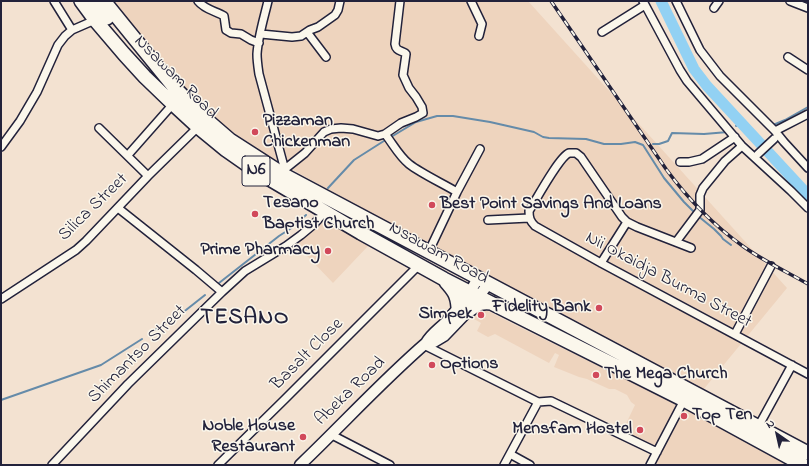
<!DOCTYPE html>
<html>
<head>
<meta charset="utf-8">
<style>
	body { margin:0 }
	#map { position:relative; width:809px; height:466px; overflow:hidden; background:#f3e2d1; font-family:"Indie Flower",sans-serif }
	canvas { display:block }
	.frame { position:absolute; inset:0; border:2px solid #22223b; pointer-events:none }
	.north { position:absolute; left:757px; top:414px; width:40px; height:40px; -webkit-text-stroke:3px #fbf7ec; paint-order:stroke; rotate:326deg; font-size:11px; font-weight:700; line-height:16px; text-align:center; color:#22223b }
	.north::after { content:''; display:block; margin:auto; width:14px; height:18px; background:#22223b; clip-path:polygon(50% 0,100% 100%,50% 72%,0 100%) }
</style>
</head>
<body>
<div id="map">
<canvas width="809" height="466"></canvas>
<div class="frame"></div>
<div class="north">N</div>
</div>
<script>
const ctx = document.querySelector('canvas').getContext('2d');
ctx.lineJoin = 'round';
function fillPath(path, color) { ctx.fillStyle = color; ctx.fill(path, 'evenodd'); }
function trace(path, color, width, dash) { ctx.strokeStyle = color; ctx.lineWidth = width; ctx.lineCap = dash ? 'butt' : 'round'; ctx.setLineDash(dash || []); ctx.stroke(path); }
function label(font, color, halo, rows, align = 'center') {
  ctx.font = font + ' "Indie Flower",sans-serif'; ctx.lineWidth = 3; ctx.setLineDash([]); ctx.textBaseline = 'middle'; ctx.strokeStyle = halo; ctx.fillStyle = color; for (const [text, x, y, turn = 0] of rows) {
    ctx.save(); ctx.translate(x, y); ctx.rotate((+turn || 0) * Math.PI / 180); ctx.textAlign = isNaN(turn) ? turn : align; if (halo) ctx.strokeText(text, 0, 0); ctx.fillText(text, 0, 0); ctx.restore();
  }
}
fillPath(new Path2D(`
	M 111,1 L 528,1 L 787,288 L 703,390 L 420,241 L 270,157 L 219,123 L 180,88 Z
	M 317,217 L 369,245 L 333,283 L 291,239 Z
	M 478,306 L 515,325 L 695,413 L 789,465 L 652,465 L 659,452 L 622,432 L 635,405 L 631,402 L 627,395 L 615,389 L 609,389 L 587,379 L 579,377 L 554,367 L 559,355 L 555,353 L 549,363 L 495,334 L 488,337 L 477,331 L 481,323 L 469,316 Z`), '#eed4be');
trace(new Path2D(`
	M 773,125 L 785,120 L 808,107
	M 736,126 L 741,122
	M 391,137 L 416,122 L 437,116 L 453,116 L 490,122 L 534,132 L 543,137 L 549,138 L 586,139 L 604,144 L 621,144 L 635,142 L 643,145 L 664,178 L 684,202 L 695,213
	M 653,144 L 659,144 L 668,141 L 672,133 L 704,134 L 728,132
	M 328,188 L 354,160 L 387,139
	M 698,216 L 714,229 L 721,236 L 723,239 L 731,245
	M 219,283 L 279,236 L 293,227 L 306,215
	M 155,330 L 186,310 L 205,295
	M 1,400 L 101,365 L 142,339`), '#658ba9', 2);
trace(new Path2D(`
	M 661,1 L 694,69 L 707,86 L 808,195`), '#92d1f3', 11);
const street = new Path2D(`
	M 54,1 L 72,30
	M 198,1 C 205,10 216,11 224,16 L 226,30 L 231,33 L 241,34 L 251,40 L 259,43
	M 268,1 C 264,18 258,37 257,54 C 257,61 258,67 259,74 L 286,174
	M 471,1 L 482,24 L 479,36
	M 643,1 L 680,70 L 687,81 L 742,146 L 791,191 L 808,208
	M 676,1 L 700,50 L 720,76 L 775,131 L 784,142 L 808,168
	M 790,1 L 808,8
	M 714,8 L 719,1
	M 307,32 L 326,57
	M 602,32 L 645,5
	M 261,34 L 292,37 L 301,36 L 310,30 L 318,27 L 335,15 L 338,10 L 340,1
	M 788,57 L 808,70
	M 99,128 L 148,176
	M 775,131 L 808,114
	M 385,134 C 393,144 399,156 409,164 C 422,174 442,183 457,192
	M 1,147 L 20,121 L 37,92 L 58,45 L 65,36 L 72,30 L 95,20
	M 758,154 L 774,139
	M 128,155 L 173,104
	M 680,162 L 689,162 L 702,159 L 735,137
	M 285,169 L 305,153 L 324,132 L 331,129 L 341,128 L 353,129 L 378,136 L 385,134 L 401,123 L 416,117 L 423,113 L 422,107 L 416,97 L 409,88 L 403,75 L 406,54 L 405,53 C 400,50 396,51 395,44 L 400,1
	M 118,208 L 196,270 L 222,292
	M 488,220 L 529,218
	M 676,242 L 700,210 L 700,195 L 703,188 L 725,161 L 742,146
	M 691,248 L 637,227 L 627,222 L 622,217 L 581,157 L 576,153 C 574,153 571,153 569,153 C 559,157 536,200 529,211 C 529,218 530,221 535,226 L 601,263 L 808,374
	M 429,251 L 457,192 L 480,149
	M 601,263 L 627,222
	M 1,299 L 76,250 L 86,241 L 148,176 L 198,127
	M 735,334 L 771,266
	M 424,345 L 538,402 L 551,401 L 657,452
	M 758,427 L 792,365
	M 332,435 L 390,465
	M 510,454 L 530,465
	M 52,465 L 128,384 L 222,292 L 245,271 L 286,246 L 301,235 L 313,225 L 325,212
	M 218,465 L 285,399 L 419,265
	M 504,465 L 538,402
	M 650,465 L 684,400`);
const secondary = new Path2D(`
	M 426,343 L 434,342 L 444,336 L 469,310 L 488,284
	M 300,465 C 342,425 382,381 426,343 C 431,334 439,329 446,322 C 458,309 470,294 478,278`);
const highway = new Path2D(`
	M 81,1 L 95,20 L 124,54 L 145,77 L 173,104 L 198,127 L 226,150 L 256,171 L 361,233 L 444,279 L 491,303 L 684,400 L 803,465
	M 93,1 L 107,18
	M 104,1 L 173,86 L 208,121 L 230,140 L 286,176 L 808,453
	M 446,282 C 454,291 457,295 458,307
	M 469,310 C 478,304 480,302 491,303`);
trace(street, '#22223b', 10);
trace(secondary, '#22223b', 13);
trace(highway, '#22223b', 16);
trace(street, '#fbf7ec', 7);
trace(secondary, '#fbf7ec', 10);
trace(highway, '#fbf7ec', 13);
const rail = new Path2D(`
	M 551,1 L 666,169 C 688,199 713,225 744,247 C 764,261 787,272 808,284`);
trace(rail, '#22223b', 3.5);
trace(rail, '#fbf7ec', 2, [6]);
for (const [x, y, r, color] of [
	[255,132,4,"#d1495b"],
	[432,205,4,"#d1495b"],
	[255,214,4,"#d1495b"],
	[328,251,4,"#d1495b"],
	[599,308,4,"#d1495b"],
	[481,315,4,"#d1495b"],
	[432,365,4,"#d1495b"],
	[596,375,4,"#d1495b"],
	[684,416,4,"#d1495b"],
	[640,430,4,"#d1495b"],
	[303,437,4,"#d1495b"]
]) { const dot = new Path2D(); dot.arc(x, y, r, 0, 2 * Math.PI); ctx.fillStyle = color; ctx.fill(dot); trace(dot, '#fbf7ec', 1.5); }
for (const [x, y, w] of [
	[256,171,28]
]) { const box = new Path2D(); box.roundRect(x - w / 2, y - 15, w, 30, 3); ctx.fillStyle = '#fbf7ec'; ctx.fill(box); trace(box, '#22223b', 1); }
label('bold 17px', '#22223b', null, [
	["N6",256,171]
]);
label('18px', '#22223b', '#fbf7ec', [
	["Nsawam Road",175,78,45],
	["Silica Street",94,208,-44],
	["Nsawam Road",438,254,29],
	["Nii Okaidja Burma Street",668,281,28],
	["Shimantso Street",138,355,-45],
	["Basalt Close",308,355,-45],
	["Abeka Road",351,392,-44]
]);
label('bold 18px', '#22223b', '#fbf7ec', [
	["Pizzaman",263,122],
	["Chickenman",263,143],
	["Tesano",263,204],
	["Baptist Church",263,225],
	["Best Point Savings And Loans",440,205],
	["Prime Pharmacy",320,251,"right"],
	["Fidelity Bank",591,308,"right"],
	["Simpek",473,315,"right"],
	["Options",440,365],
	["The Mega Church",604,375],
	["Top Ten",692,416],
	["Noble House",295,427,"right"],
	["Restaurant",295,448,"right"],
	["Mensfam Hostel",632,430,"right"]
], 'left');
ctx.letterSpacing = '1px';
label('bold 22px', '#22223b', '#fbf7ec', [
	["TESANO",245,319]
]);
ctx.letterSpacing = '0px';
</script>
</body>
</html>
